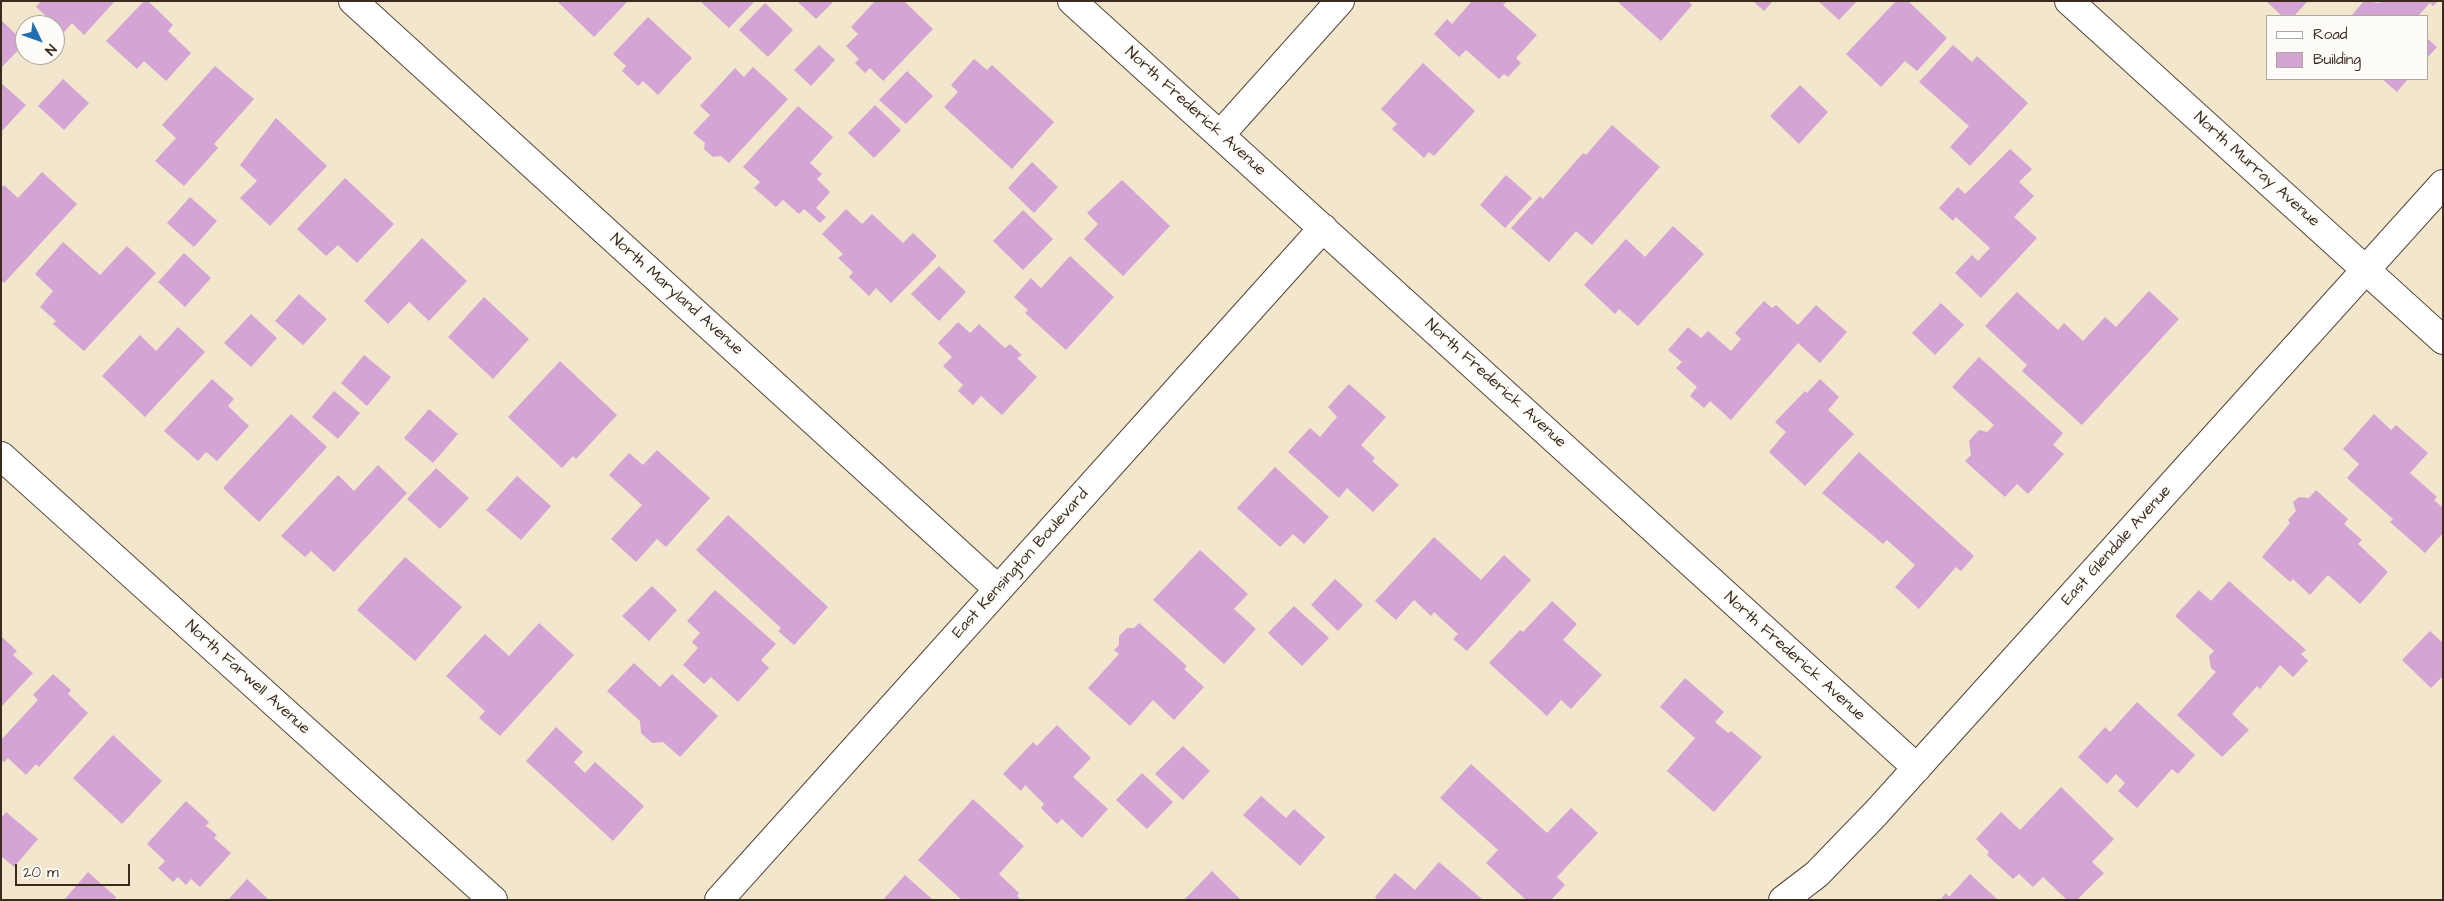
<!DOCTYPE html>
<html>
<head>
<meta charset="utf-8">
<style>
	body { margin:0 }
	#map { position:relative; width:2444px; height:901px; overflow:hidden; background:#f2e6cd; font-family:"Architects Daughter",sans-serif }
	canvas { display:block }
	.frame { position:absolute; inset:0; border:2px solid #3b2a1e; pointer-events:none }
	.legend { position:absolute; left:2266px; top:15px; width:162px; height:65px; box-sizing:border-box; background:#fdfcf7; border:1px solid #afa8a0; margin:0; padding:6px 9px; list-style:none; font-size:15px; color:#3b2a1e }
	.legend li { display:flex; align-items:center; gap:10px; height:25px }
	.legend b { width:25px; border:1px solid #afa8a0 }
	.north { position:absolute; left:15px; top:15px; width:50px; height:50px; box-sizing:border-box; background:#fdfcf7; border:1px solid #afa8a0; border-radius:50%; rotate:132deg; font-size:14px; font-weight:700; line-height:20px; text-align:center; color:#3b2a1e }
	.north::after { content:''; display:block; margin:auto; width:18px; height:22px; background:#1f6fb2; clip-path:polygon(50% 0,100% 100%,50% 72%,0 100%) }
	.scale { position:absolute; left:15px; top:864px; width:115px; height:22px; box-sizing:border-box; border:2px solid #3b2a1e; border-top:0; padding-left:6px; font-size:15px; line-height:18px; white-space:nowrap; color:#3b2a1e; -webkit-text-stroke:4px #fdfcf7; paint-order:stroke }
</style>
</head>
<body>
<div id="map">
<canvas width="2444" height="901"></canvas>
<div class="frame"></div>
<ul class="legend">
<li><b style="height:6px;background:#fff"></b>Road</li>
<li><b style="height:14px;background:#d4a4d4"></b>Building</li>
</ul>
<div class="north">N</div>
<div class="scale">20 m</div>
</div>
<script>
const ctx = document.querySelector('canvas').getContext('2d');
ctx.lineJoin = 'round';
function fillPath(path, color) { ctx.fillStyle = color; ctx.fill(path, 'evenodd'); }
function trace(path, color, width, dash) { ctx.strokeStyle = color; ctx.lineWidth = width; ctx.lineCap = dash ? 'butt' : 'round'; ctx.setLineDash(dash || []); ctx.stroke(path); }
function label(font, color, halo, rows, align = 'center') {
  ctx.font = font + ' "Architects Daughter",sans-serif'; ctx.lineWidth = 4; ctx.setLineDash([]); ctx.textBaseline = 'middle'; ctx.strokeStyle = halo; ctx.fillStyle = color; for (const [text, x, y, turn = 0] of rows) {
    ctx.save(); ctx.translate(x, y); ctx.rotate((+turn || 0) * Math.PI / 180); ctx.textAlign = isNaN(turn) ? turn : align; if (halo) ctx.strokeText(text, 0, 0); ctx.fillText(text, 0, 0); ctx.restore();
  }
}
fillPath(new Path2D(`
	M 41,1 L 115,1 L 84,35 L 72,23 L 64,32 L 36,7 Z
	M 144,1 L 148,1 L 173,25 L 168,31 L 191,53 L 166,81 L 144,61 L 137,69 L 106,41 Z
	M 557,1 L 628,1 L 594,37 Z
	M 700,1 L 755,1 L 729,28 Z
	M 797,1 L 834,1 L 816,19 Z
	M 875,1 L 904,1 L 933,29 L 883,81 L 870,68 L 865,73 L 855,63 L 859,59 L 846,46 L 858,34 L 851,27 Z
	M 1472,1 L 1507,1 L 1503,5 L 1537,35 L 1516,58 L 1521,63 L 1508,77 L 1504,74 L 1499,79 L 1466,50 L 1459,57 L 1434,34 L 1447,19 L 1452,24 Z
	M 1617,1 L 1688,1 L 1692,5 L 1661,41 Z
	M 1753,1 L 1773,1 L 1764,11 Z
	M 1818,1 L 1857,1 L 1839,20 Z
	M 1896,1 L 1908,1 L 1947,38 L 1917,71 L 1905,61 L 1881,87 L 1846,54 Z
	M 2266,1 L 2308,1 L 2294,16 L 2282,16 Z
	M 2364,1 L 2380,3 L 2381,1 L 2438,1 L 2433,6 L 2430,3 L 2418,16 L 2351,16 Z
	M 765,3 L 793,30 L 768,57 L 739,30 Z
	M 648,17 L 692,58 L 658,95 L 643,81 L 638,86 L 622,71 L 626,66 L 613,54 Z
	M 1,20 L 25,43 L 1,68 Z
	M 2428,39 L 2437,47 L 2428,57 Z
	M 819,45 L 835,60 L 811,86 L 794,70 Z
	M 1953,45 L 1972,62 L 1977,56 L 2028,103 L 1970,166 L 1950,147 L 1969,126 L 1919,82 Z
	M 974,59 L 987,70 L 992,65 L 1054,122 L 1012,169 L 944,107 L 958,92 L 951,85 Z
	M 1423,63 L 1475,111 L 1434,156 L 1429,152 L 1424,158 L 1392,129 L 1397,124 L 1381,109 Z
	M 215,66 L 254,99 L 214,144 L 218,148 L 184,186 L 155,161 L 176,138 L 162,125 Z
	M 753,67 L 788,99 L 729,163 L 721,156 L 713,157 L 704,149 L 705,143 L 693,133 L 710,115 L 700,106 L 735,68 L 744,77 Z
	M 907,71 L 933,96 L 906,124 L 879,100 Z
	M 63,79 L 89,103 L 64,130 L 38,106 Z
	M 2382,79 L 2408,79 L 2397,92 Z
	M 1,83 L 26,105 L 1,132 Z
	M 1800,85 L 1828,112 L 1799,144 L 1770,116 Z
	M 875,105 L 901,130 L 874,158 L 848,133 Z
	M 798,106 L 833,137 L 810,163 L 822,174 L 817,179 L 830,192 L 816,208 L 826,217 L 820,223 L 804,209 L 799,214 L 783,200 L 776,207 L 754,188 L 760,182 L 743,167 Z
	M 276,118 L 327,166 L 270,226 L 240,198 L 257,181 L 240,165 Z
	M 1612,125 L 1660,167 L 1592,245 L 1576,231 L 1549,262 L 1511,228 L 1540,196 L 1543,199 L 1583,153 L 1586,155 Z
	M 2010,149 L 2032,169 L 2019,182 L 2034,196 L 2014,217 L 2037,238 L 1981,298 L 1955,273 L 1972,255 L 1978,261 L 1990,248 L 1956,217 L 1953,221 L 1939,208 L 1958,187 L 1965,194 Z
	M 1032,162 L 1058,187 L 1034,213 L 1008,188 Z
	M 42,172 L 77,204 L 4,283 L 1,280 L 1,188 L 4,185 L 18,198 Z
	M 1506,175 L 1532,198 L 1505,228 L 1480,205 Z
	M 345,178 L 394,224 L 357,263 L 338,245 L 326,256 L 297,229 Z
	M 1122,180 L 1170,226 L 1123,276 L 1084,239 L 1098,224 L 1087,213 Z
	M 190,197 L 217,221 L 194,247 L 167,223 Z
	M 846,209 L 862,224 L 872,214 L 903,243 L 913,233 L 937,256 L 891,303 L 876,288 L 869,296 L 849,277 L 853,272 L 838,258 L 843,254 L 822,234 Z
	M 1023,210 L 1053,239 L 1023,270 L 993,241 Z
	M 1673,226 L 1704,254 L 1638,326 L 1619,309 L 1615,314 L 1584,285 L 1626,239 L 1645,257 Z
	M 422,238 L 467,281 L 429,321 L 409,302 L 388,324 L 364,301 Z
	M 63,242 L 100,275 L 127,246 L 156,273 L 84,351 L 53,324 L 56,321 L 40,307 L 53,291 L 35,274 Z
	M 184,253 L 211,278 L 185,307 L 158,282 Z
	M 1070,256 L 1114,297 L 1066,350 L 1025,313 L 1028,310 L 1014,297 L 1031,278 L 1041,288 Z
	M 939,266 L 966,292 L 939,321 L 911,294 Z
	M 2149,291 L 2179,319 L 2082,425 L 2022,371 L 2027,365 L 1985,326 L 2017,292 L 2058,330 L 2064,323 L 2083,341 L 2105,317 L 2116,327 Z
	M 299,294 L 327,319 L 303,345 L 275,321 Z
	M 484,297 L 529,339 L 493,379 L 448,337 Z
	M 1764,301 L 1772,308 L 1776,305 L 1798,325 L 1816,305 L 1847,332 L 1820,363 L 1798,343 L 1731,420 L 1710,401 L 1704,408 L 1690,396 L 1697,387 L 1676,368 L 1682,362 L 1668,350 L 1688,327 L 1701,338 L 1708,331 L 1731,351 L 1741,339 L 1735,333 Z
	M 1941,303 L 1964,325 L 1935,355 L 1912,333 Z
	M 251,314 L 277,338 L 251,367 L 224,343 Z
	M 958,322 L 970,333 L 979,324 L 1005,348 L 1010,344 L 1022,355 L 1017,358 L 1037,377 L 1002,415 L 981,396 L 973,405 L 958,391 L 963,385 L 943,366 L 952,357 L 938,343 Z
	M 178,327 L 205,352 L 145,417 L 102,376 L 140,335 L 156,351 Z
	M 364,355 L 391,377 L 367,406 L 341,383 Z
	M 1979,357 L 2063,433 L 2053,445 L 2064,454 L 2028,494 L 2017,484 L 2005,497 L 1965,461 L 1971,455 L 1969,441 L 1979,430 L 1987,432 L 1994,425 L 1952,387 Z
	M 560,361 L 617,415 L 576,459 L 573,456 L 562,468 L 508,417 Z
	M 212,379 L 234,399 L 228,406 L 249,426 L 217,461 L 206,452 L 198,461 L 164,431 Z
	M 1820,379 L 1839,397 L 1828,410 L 1854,434 L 1805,486 L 1769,452 L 1786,432 L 1775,422 L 1805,391 L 1807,393 Z
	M 1349,384 L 1386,417 L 1361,445 L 1375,458 L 1372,461 L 1399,485 L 1373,512 L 1347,488 L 1339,498 L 1288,452 L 1310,428 L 1320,437 L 1337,417 L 1328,407 Z
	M 334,391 L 360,413 L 338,439 L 312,417 Z
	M 429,409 L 458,434 L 433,463 L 404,438 Z
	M 291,414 L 327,447 L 259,522 L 223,488 Z
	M 2374,414 L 2391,430 L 2396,425 L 2428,453 L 2410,473 L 2437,497 L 2434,500 L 2443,508 L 2443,533 L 2425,553 L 2390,522 L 2393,519 L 2347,478 L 2359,464 L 2343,449 Z
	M 657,450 L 710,498 L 666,547 L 657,539 L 636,562 L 611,539 L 642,505 L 609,475 L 629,453 L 643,465 Z
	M 1859,452 L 1974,556 L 1961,571 L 1956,567 L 1919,609 L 1895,587 L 1915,565 L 1887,540 L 1883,544 L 1822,493 Z
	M 378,465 L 407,493 L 334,572 L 311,551 L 305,557 L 281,536 L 338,475 L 354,491 Z
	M 1275,467 L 1329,517 L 1304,544 L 1293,534 L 1280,547 L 1237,508 Z
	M 436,468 L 469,498 L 440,529 L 407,499 Z
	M 517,476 L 551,506 L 521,540 L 486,510 Z
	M 2316,490 L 2348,519 L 2344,524 L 2362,540 L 2358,544 L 2388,572 L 2360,604 L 2328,575 L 2310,595 L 2293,579 L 2290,582 L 2262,557 L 2290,523 L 2288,520 L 2296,511 L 2293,502 L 2299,497 L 2309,498 Z
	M 728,515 L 828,607 L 794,645 L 778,631 L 781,628 L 696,550 Z
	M 1434,537 L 1481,580 L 1504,555 L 1531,580 L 1467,651 L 1453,639 L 1458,634 L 1434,612 L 1431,616 L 1414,600 L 1396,620 L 1375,601 Z
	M 1200,550 L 1248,594 L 1234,609 L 1256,629 L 1224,664 L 1153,600 Z
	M 405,557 L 462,607 L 415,661 L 357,610 Z
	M 1335,579 L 1363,605 L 1338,631 L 1311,605 Z
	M 2229,581 L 2306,650 L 2301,654 L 2308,661 L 2293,677 L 2280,665 L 2260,689 L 2257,686 L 2232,714 L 2249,730 L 2222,757 L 2177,715 L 2216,672 L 2211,668 L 2209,656 L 2214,651 L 2175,616 L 2199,590 L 2211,601 Z
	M 652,586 L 677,610 L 649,641 L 622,616 Z
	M 715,590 L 776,644 L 761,660 L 769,668 L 738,702 L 711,677 L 704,684 L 683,665 L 698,648 L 692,642 L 700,633 L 687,621 Z
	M 1552,601 L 1577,624 L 1563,640 L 1602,675 L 1571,709 L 1561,700 L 1547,716 L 1489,663 L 1520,630 L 1523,632 Z
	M 1294,606 L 1329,638 L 1302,666 L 1268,633 Z
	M 539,623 L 574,655 L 500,736 L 479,718 L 485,711 L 446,676 L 485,634 L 509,656 Z
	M 1139,623 L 1187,666 L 1184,669 L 1204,687 L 1174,720 L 1153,700 L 1130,726 L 1088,688 L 1119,654 L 1114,650 L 1119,645 L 1119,636 L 1127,628 L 1134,628 Z
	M 2430,631 L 2443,643 L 2443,676 L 2431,688 L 2402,660 Z
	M 2,637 L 17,651 L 13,655 L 33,673 L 1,707 Z
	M 634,663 L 660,687 L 672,674 L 718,716 L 680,757 L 663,742 L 652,743 L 641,733 L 640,721 L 607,691 Z
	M 53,674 L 71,690 L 68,694 L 88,713 L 39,767 L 36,764 L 26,775 L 8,758 L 4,762 L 1,760 L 1,740 L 38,700 L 33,695 Z
	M 1685,678 L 1724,712 L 1715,722 L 1728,733 L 1731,731 L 1762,757 L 1714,812 L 1667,771 L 1695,738 L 1660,707 Z
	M 2137,702 L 2195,755 L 2178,774 L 2172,769 L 2137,808 L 2118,791 L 2125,783 L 2116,774 L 2107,784 L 2078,757 L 2105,727 L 2110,732 Z
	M 1057,725 L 1091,758 L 1073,777 L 1108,809 L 1082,838 L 1062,819 L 1057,824 L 1041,808 L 1044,804 L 1025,785 L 1021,791 L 1003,774 L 1033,742 L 1037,746 Z
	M 556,727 L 583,752 L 574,762 L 585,773 L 595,762 L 644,806 L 613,841 L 526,761 Z
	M 113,735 L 162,781 L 122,824 L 73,778 Z
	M 1183,746 L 1210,771 L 1183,800 L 1155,774 Z
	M 1471,764 L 1547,833 L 1571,808 L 1598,833 L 1557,877 L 1565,885 L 1551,900 L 1526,900 L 1486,863 L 1498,850 L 1440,798 Z
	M 1142,773 L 1173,802 L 1147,829 L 1116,800 Z
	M 2061,787 L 2114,839 L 2092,862 L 2104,873 L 2077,900 L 2067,900 L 2043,877 L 2033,887 L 2019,874 L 2013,879 L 1987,855 L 1989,852 L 1976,839 L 2001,812 L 2020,830 Z
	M 1261,796 L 1286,818 L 1294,809 L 1325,837 L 1300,866 L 1243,815 Z
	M 973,799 L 1024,846 L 999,874 L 1019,893 L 1017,896 L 1021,900 L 962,900 L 918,860 Z
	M 186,801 L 209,822 L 206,826 L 217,835 L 214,838 L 231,853 L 200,887 L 191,879 L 186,885 L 178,877 L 173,882 L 158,868 L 165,861 L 147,844 Z
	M 6,812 L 38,839 L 14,867 L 1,856 L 1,818 Z
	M 1439,862 L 1483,900 L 1378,900 L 1375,897 L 1395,873 L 1415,890 Z
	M 1212,871 L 1241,900 L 1184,900 Z
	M 88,872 L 116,897 L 114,900 L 64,900 Z
	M 1970,874 L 1998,900 L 1940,900 L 1946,893 L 1949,897 Z
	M 905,875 L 933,900 L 883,900 Z
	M 247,879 L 269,900 L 228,900 Z`), '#d4a4d4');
const street = new Path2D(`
	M 353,1 L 998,589
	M 1072,1 L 1917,768
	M 2069,1 L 2443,340
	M 1220,135 L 1340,1
	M 1,456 L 493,900
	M 719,900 L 1323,228
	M 1783,900 L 1817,874 L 1876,813 L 2443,184`);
trace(street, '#564638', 30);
trace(street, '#fff', 28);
label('16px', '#3b2a1e', '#fdfcf7', [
	["North Frederick Avenue",1195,112,42],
	["North Murray Avenue",2256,170,42],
	["North Maryland Avenue",676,295,42],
	["North Frederick Avenue",1495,384,42],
	["East Glendale Avenue",2117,546,-48],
	["East Kensington Boulevard",1021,564,-48],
	["North Frederick Avenue",1794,657,42],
	["North Farwell Avenue",247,678,42]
]);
</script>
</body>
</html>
